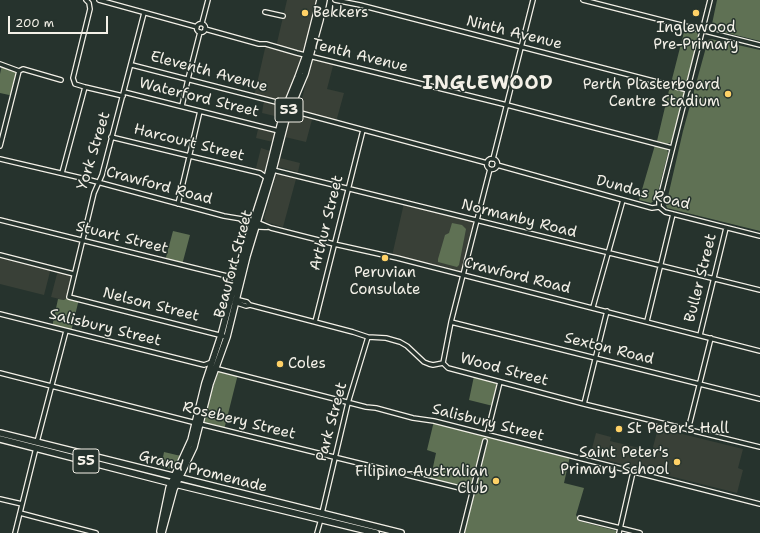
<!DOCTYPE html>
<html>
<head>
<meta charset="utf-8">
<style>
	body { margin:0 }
	#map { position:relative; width:760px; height:533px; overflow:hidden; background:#26332d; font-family:"Shantell Sans",sans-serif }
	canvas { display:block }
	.scale { position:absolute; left:8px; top:16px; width:100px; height:18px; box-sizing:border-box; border:2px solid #f4f1e8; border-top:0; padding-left:5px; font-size:12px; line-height:14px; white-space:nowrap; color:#f4f1e8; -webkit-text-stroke:3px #26332d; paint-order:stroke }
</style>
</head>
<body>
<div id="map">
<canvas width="760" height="533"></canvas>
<div class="scale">200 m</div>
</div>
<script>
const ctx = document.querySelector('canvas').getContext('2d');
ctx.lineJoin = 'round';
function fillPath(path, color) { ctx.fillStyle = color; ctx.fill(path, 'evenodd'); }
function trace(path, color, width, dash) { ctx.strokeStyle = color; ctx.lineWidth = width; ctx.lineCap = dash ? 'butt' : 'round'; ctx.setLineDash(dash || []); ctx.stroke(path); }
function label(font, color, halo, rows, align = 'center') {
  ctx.font = font + ' "Shantell Sans",sans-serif'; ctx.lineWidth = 3; ctx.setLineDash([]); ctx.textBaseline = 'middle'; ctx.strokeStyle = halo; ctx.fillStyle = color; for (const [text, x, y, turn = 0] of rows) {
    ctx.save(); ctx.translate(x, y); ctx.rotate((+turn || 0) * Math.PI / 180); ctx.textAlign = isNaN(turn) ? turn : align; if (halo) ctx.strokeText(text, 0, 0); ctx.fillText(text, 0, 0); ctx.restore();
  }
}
fillPath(new Path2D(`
	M 287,0 L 317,0 L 298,73 L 282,105 L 279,117 L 262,113 L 264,100 L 254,97 L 266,44 L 276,47 Z
	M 313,56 L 334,62 L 327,89 L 344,93 L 336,122 L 313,116 L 306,142 L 285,137 L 291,115 L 299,110 Z
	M 259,125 L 276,127 L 273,142 L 256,138 Z
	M 261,148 L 270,151 L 263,176 L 255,172 Z
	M 280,158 L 300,163 L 298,172 L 279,167 L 278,165 Z
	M 279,174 L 296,179 L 283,227 L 266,222 L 264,218 L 276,175 Z
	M 404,203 L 477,221 L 463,275 L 392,256 Z
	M 0,255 L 51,268 L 44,295 L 0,284 Z
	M 58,270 L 74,274 L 69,297 L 64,300 L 51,297 Z
	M 658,428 L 743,449 L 738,468 L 743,470 L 737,493 L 590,456 L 596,433 L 611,437 L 610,441 L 652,451 Z`), '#394037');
fillPath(new Path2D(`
	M 717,0 L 760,0 L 760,41 L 715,30 L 712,24 Z
	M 685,28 C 693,30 699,30 699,40 L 687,81 L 681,84 L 671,83 Z
	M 711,39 L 760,50 L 760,231 L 667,208 L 666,205 L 683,131 L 708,40 Z
	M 2,65 L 19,71 L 14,96 L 0,93 L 0,74 Z
	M 670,86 L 683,90 L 686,94 L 672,142 L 667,144 L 657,141 Z
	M 655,145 L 667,149 L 668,153 L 656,199 L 651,203 L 639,200 Z
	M 452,223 L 462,225 L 466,229 L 459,265 L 457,267 L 438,262 L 438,259 L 445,235 L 449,233 Z
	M 173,231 L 190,235 L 182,265 L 165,261 Z
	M 69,297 L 79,299 L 71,332 L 52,327 L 58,299 L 64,300 Z
	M 219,369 L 238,374 L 224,430 L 203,425 L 210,395 Z
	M 474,376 L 500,382 L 493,406 L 469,400 Z
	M 434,421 L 570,456 L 564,483 L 584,488 L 576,515 L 579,521 L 617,531 L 617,533 L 462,533 L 472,491 L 430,481 L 436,453 L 427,450 Z
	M 164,452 L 181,456 L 174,468 L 171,469 L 161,467 Z`), '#5f7154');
const street = new Path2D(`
	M 86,0 L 89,3 L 90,9 L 73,78 L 75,84 L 85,87 L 123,96
	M 99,0 L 197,27
	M 335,0 L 360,5 L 688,90
	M 583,0 L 760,45
	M 265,12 L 283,16
	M 144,13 L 102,175 L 94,193 L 69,297 L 227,337
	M 202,23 L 208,0
	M196.5 28a4.5 4.5 0 1 1 9 0a4.5 4.5 0 1 1-9 0Z
	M 205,29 L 259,44 L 266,44 L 297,53 L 507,105 L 672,148
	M 0,64 L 19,71 L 23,69 L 61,80
	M 132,65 L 280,103 L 287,102
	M 124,92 L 279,131
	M 182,106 L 188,79 L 200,32
	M 288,113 L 297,112 L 487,163
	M 111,137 L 260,173 L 267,178
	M 0,146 L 19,71
	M486.5 164a5.5 5.5 0 1 1 11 0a5.5 5.5 0 1 1-11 0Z
	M 0,159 L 90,180 L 224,216 L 254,221 L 271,228 L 334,244 L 397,258 L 760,351
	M 493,159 L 533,0
	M 497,165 L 652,208 L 659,207
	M 273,170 L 760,290
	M 62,173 L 85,87
	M 178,204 L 200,111
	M 659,207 L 659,202 L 665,178 L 710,0
	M 659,207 L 665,212 L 760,236
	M 0,220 L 227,276 L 232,277 L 237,274
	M 241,220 C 247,225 260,228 268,227
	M 0,255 L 74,274
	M 235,299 L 247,302 L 250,305
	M 234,302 L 246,306 L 250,305 L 353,332 L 368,337 L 386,338 L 400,342 L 407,346 L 424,362 L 429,364 L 433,365 L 443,363
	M 593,307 L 623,200
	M 0,314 L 204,365 L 212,362
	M 647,321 L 673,214
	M 315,322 L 363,130
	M 451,322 L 760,399
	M 700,335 L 726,228
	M 443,363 L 448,368 L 584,404 L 760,447
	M 443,363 L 451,322 L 490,169
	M 214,368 L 366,407 L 376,408 L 413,418 L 434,421 L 760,504
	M 0,373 L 200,424 L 472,491
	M 584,404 L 607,311
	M 688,430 L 711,338
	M 487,434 L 500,382
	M 37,442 L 66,331
	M 0,499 L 22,504
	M 20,513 L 96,533
	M 322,513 L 348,403 L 368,337
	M 580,518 L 640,533
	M 15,533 L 36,448
	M 317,533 L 321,519
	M 462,533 L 485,441
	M 619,533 L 633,472`);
const primary = new Path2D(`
	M 0,433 L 401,533
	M 0,439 L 171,483 L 376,533
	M 160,531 L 169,488 L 191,440 L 205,383 L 221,335 L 242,256 L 267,178 L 283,114 L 298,77 L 306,55 L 320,0
	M 162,533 L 174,489 L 194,447 L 210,384 L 227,337 L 247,256 L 273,170 L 286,119 L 305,74 L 320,20 L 324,0`);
trace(street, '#f4f1e8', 6);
trace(primary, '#f4f1e8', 8);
trace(street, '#26332d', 3.5);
trace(primary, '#26332d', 5.5);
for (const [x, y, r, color] of [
	[305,13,4,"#ffd166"],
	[696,13,4,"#ffd166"],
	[728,94,4,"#ffd166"],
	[385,258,4,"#ffd166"],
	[280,364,4,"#ffd166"],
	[619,429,4,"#ffd166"],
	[677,462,4,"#ffd166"],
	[496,481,4,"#ffd166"]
]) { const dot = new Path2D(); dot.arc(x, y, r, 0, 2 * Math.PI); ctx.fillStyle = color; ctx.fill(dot); trace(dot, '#26332d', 1.5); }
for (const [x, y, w] of [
	[289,110,28],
	[86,461,26]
]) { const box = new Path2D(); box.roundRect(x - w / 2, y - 12, w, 24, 3); ctx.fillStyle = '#26332d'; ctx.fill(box); trace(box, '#f4f1e8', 1); }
label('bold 14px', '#f4f1e8', null, [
	["53",289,110],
	["55",86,461]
]);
label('15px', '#f4f1e8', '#26332d', [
	["Bekkers",313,13],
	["Inglewood",696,28,"center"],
	["Pre-Primary",696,45,"center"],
	["Perth Plasterboard",720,85,"right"],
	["Centre Stadium",720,102,"right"],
	["Peruvian",385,273,"center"],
	["Consulate",385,290,"center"],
	["Coles",288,364],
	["St Peter's Hall",627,429],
	["Saint Peter's",669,453,"right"],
	["Primary School",669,470,"right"],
	["Filipino-Australian",488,472,"right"],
	["Club",488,489,"right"]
], 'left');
label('15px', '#f4f1e8', '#26332d', [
	["Ninth Avenue",514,33,14],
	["Tenth Avenue",360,56,14],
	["Eleventh Avenue",209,72,15],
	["Waterford Street",199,98,14],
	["Harcourt Street",189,143,14],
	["York Street",94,151,-73],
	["Crawford Road",159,186,15],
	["Dundas Road",643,193,15],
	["Normanby Road",519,219,14],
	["Arthur Street",327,223,-76],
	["Stuart Street",122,238,14],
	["Beaufort Street",234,264,-75],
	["Crawford Road",517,276,14],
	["Buller Street",701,278,-76],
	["Nelson Street",151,305,14],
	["Salisbury Street",105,328,14],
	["Sexton Road",609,349,14],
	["Wood Street",504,370,15],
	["Rosebery Street",239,421,14],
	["Park Street",332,422,-75],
	["Salisbury Street",488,423,14],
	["Grand Promenade",203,472,14]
]);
ctx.letterSpacing = '1px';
label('bold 19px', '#f4f1e8', '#26332d', [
	["INGLEWOOD",488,84]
]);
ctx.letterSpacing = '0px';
</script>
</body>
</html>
